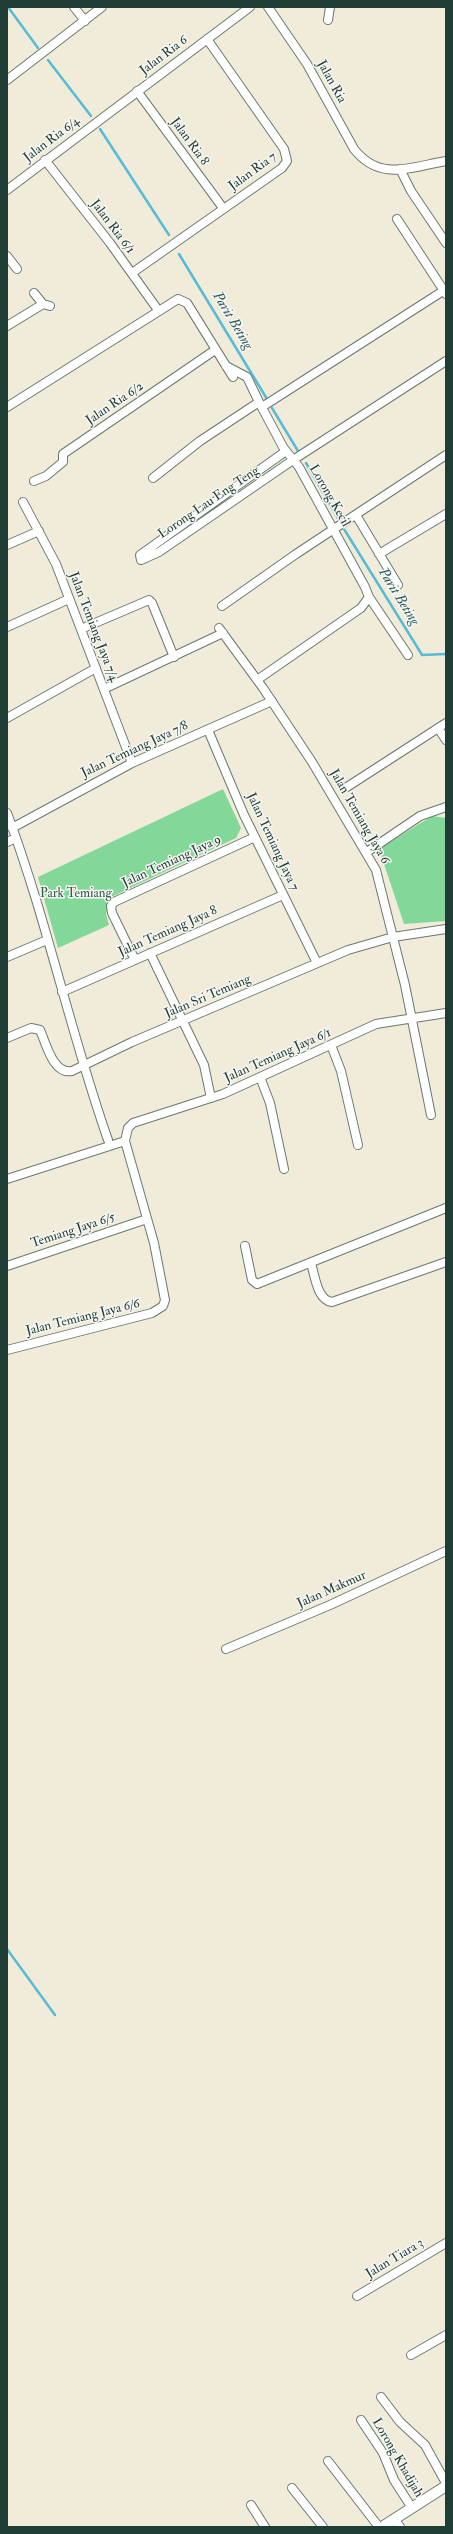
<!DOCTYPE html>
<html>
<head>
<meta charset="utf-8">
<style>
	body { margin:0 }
	#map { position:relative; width:453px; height:2534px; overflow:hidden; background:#f1ecda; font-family:"IM FELL Double Pica",serif }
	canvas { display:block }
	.frame { position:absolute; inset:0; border:8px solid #1f3d34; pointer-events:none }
</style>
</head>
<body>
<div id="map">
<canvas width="453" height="2534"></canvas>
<div class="frame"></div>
</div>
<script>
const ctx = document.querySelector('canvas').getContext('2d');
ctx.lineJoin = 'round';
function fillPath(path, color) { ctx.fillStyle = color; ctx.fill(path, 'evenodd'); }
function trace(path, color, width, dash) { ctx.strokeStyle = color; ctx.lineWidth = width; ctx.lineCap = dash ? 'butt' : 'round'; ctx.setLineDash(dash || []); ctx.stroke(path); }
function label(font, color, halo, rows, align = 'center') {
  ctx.font = font + ' "IM FELL Double Pica",serif'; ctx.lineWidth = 3; ctx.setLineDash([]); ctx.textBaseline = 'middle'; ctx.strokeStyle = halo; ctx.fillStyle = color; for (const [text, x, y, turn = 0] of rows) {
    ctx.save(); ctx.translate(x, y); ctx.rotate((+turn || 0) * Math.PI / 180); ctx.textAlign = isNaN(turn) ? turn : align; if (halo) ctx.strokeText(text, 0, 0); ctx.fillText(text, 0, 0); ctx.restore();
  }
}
fillPath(new Path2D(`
	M 223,789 L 241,828 L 236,838 L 109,898 L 106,914 L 109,925 L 58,948 L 38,877 Z
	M 432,816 L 446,818 L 446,921 L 404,924 L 379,849 Z`), '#82d799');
trace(new Path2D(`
	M 8,7 L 38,48
	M 48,60 L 91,116
	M 100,129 L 169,235
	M 179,254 L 267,399
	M 272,408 L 298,451
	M 306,463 L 338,518
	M 344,529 L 419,650 L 422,655 L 446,654
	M 7,1949 L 55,2015`), '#57bad6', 2.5);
const minor = new Path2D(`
	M 74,7 L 85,21
	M 268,7 L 307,64 L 354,149 C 380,182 410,167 446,161
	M 328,20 L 330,7
	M 7,80 L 102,7
	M 137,91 L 223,208
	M 45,160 L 110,243 L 158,310
	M 400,169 L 411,191 L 446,243
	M 7,190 L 250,7
	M 397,219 L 446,294
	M 7,256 L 17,269
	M 132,273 L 282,168 L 287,161 L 284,149 L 207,39
	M 34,293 L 43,304 L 50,306
	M 7,326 L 43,304
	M 226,366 L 247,377 L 259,402
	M 7,407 L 178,299 L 187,303 L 233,377
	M 262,407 L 443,291
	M 286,451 L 140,555 L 141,560 L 159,552 L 293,460 L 446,361
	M 153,478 L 200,441 L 259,402 L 283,447 L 299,467 L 365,587 L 369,597 L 361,608 L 257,680
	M 34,481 L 46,476 L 63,462 L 63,454 L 215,350
	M 23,502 L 56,564 L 132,763
	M 356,515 L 398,585
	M 7,545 L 39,531
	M 379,554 L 446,514
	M 369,597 L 408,655
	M 222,606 L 296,554 L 446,455
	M 7,627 L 69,599
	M 219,628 L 263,688 L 312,762 L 376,870 L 405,985 L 431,1115
	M 81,629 L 149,600 L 152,603 L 174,657
	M 104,689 L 223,633
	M 7,718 L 96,668
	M 438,728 L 446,740
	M 208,730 L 244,815 L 317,963
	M 347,787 L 446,723
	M 7,813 C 47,920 70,1032 108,1140
	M 12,828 L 132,763 L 272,701
	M 7,842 L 16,838
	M 367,852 L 420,816 L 446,807
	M 150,953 L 204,1065 L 211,1098
	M 7,957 L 47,940
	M 135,960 L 112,913 L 111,906 L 114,902 L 255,837
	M 62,992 L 283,895
	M 7,1038 L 31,1028 L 40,1030 C 46,1043 53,1075 72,1071 L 132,1042 L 348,950 L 393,937 L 446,929
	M 331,1045 L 341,1071 L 358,1145
	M 260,1077 L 270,1103 L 284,1169
	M 7,1179 L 125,1141
	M 245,1246 L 252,1280 L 257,1284 L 446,1208
	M 311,1263 C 315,1276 317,1300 332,1302 L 446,1262
	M 7,1266 L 147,1219
	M 7,1350 L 152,1313 L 163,1306 L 165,1300 L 154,1243 L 125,1141 L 128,1128 L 133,1123 L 223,1094 L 376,1024 L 446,1013
	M 226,1649 L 330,1605 L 446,1551
	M 357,2296 L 446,2243
	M 411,2355 L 446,2335
	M 381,2397 L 400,2422 L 425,2445 L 446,2483
	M 361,2420 L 383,2453 L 394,2480 L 412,2508
	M 328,2461 L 379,2527
	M 292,2488 L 323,2527
	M 251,2505 L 265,2527
	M 394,2519 L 400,2527`);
const tertiary = new Path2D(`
	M 382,2527 L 446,2486`);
trace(minor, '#687a6e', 10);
trace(tertiary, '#687a6e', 12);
trace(minor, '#fff', 8);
trace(tertiary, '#fff', 10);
label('13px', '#1f3d34', '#f6f6f2', [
	["Jalan Ria 6",164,56,-37],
	["Jalan Ria",331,82,61],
	["Jalan Ria 6/4",52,140,-37],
	["Jalan Ria 8",189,142,54],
	["Jalan Ria 7",253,172,-36],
	["Jalan Ria 6/1",112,227,53],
	["Jalan Ria 6/2",115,404,-34],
	["Lorong Kecil",329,496,60],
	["Lorong Lau Eng Teng",209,503,-34],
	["Jalan Temiang Jaya 7/4",93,627,69],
	["Jalan Temiang Jaya 7/8",135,750,-25],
	["Jalan Temiang Jaya 6",359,817,60],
	["Jalan Temiang Jaya 7",272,842,65],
	["Jalan Temiang Jaya 9",172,862,-25],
	["Jalan Temiang Jaya 8",168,932,-24],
	["Jalan Sri Temiang",208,997,-23],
	["Jalan Temiang Jaya 6/1",278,1056,-24],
	["Temiang Jaya 6/5",73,1231,-18],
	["Jalan Temiang Jaya 6/6",83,1318,-14],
	["Jalan Makmur",332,1590,-24],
	["Jalan Tiara 3",395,2259,-31],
	["Lorong Khadijah",397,2458,60]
]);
label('13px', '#335c48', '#f6f6f2', [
	["Park Temiang",76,894]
]);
label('italic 14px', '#2d5c5c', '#f6f6f2', [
	["Parit Beting",232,321,59],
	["Parit Beting",398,597,58]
]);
</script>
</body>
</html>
